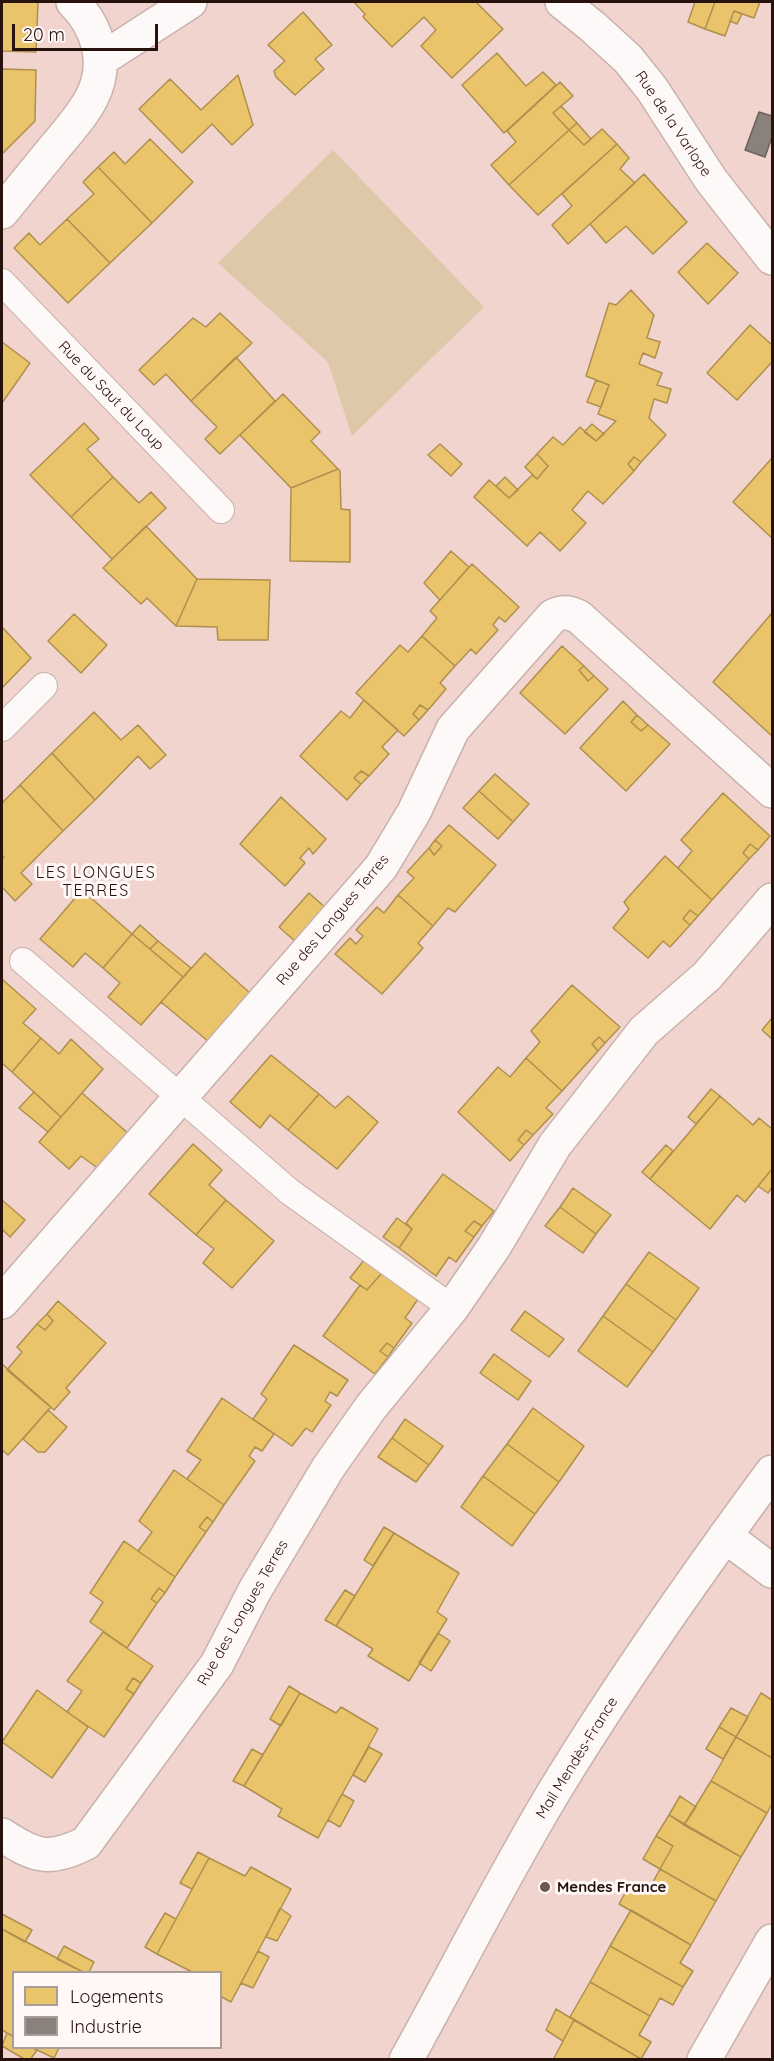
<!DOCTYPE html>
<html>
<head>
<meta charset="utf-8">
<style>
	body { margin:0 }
	#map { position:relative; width:774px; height:2061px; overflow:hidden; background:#f0d4cd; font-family:Quicksand,sans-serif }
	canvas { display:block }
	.frame { position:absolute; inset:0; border:3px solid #27120d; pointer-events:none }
	.legend { position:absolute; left:12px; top:1971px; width:210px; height:78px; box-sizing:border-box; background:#fff8f7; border:2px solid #a99c99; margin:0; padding:8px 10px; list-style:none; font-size:18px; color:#27120d }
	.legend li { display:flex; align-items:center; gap:12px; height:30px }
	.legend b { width:30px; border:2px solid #a99c99 }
	.scale { position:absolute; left:12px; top:24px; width:146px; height:27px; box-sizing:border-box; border:3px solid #27120d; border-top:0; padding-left:8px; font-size:18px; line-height:21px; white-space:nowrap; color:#27120d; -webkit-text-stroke:4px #fff8f7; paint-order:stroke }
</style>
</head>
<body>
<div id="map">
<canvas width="774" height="2061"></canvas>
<div class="frame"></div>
<ul class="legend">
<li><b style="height:16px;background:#e9c46a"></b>Logements</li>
<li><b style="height:16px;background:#8a817c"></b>Industrie</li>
</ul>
<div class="scale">20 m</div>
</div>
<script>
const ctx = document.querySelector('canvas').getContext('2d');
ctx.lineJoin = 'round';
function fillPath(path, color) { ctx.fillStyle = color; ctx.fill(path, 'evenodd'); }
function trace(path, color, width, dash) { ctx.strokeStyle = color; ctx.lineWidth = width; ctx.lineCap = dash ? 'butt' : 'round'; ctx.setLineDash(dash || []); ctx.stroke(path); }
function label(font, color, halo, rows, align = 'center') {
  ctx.font = font + ' Quicksand,sans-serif'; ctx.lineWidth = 6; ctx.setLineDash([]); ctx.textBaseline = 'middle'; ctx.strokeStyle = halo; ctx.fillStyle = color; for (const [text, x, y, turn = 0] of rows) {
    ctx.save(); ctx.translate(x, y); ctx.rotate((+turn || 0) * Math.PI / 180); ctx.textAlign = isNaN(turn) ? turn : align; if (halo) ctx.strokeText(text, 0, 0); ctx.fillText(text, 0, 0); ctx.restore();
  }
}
fillPath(new Path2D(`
	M 333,150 L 484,307 L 352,436 L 328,362 L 218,263 Z`), '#ddc8a9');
const homes = new Path2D(`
	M 2,2 L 38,2 L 36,52 L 2,51 Z
	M 354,2 L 476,2 L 503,29 L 452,78 L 421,46 L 436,30 L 424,17 L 392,47 L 363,17 L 365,14 Z
	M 695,2 L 715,2 L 705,29 L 688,22 Z
	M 715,2 L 760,2 L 754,18 L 734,11 L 725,36 L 705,29 Z
	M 734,11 L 742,14 L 737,24 L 730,21 Z
	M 303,12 L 332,45 L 315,59 L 324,69 L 295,95 L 276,77 L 274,71 L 285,61 L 268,45 Z
	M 497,53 L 526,86 L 543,72 L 556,85 L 504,133 L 462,85 Z
	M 2,69 L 36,70 L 35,121 L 2,154 Z
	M 238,75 L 253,125 L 232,145 L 212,124 L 182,153 L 139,109 L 170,79 L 201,110 Z
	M 560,82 L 573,96 L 553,113 L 569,130 L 509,185 L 491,165 L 516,142 L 507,131 Z
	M 561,106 L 577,123 L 569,130 L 553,113 Z
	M 577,123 L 591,139 L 584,145 L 569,130 Z
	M 602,129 L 617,144 L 538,215 L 509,185 L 569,130 L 584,145 Z
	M 150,139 L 193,182 L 152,223 L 98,167 L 114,152 L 125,164 Z
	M 617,144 L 629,158 L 620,169 L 635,183 L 568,244 L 552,225 L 572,206 L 562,194 Z
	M 98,167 L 152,223 L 110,263 L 67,219 L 94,194 L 83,182 Z
	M 644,174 L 687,222 L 653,254 L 626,226 L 606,243 L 590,224 Z
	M 67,219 L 110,263 L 68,303 L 14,248 L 29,233 L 40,245 Z
	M 707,243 L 738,273 L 708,304 L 678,272 Z
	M 631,290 L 654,315 L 647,338 L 660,342 L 655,358 L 643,353 L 639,364 L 662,373 L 657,385 L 671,389 L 667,403 L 654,399 L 649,418 L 666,435 L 641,462 L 634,457 L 628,464 L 634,471 L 603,504 L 588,491 L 572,510 L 586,523 L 560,551 L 540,532 L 527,546 L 474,497 L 489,480 L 509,498 L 532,475 L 537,479 L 548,466 L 537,454 L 553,437 L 563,445 L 580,427 L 596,441 L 616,421 L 598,414 L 609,385 L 586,376 L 609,303 L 616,305 Z
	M 220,313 L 252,343 L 191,401 L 166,374 L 154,385 L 139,370 L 193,318 L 206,327 Z
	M 750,325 L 772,345 L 772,362 L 737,400 L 707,373 Z
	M 2,342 L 30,363 L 2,403 Z
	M 236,357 L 275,401 L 220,454 L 205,439 L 217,427 L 191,401 Z
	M 596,380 L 609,385 L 601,407 L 587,402 Z
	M 283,394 L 320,432 L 311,441 L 338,469 L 291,488 L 240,435 Z
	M 84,423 L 99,439 L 87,449 L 113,477 L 71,517 L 30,475 Z
	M 592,424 L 604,434 L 596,441 L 584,432 Z
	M 440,444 L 462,464 L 451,476 L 428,455 Z
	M 537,454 L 548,466 L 537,479 L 525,467 Z
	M 634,457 L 641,462 L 634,471 L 628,464 Z
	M 772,458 L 772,538 L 733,502 Z
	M 338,469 L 340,471 L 341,509 L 350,510 L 350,562 L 290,561 L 291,488 Z
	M 113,477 L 139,503 L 151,492 L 166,508 L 112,559 L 71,517 Z
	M 505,477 L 518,490 L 509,498 L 496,486 Z
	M 146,526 L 197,579 L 176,626 L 147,598 L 141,604 L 103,568 Z
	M 451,551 L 469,567 L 440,600 L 424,583 Z
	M 472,564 L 519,607 L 505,622 L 499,617 L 493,625 L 498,630 L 476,654 L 471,649 L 455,666 L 422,636 L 437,618 L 430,611 Z
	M 197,579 L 270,580 L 268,640 L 218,640 L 217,627 L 176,626 Z
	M 772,613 L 772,736 L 713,682 Z
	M 74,614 L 107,645 L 81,673 L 48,641 Z
	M 2,627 L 31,658 L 2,688 Z
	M 422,636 L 455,666 L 440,683 L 446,689 L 428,710 L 420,705 L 413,714 L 419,720 L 404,736 L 356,693 L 400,645 L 408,652 Z
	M 562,646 L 584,666 L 579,670 L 588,681 L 594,676 L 608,689 L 565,734 L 520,693 Z
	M 584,666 L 594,676 L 588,681 L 579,670 Z
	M 364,700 L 398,730 L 382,747 L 389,754 L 369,776 L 361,771 L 354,778 L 361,784 L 347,800 L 300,756 L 341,711 L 350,718 Z
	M 623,701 L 637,715 L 631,722 L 641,731 L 648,725 L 670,744 L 626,791 L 580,748 Z
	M 420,705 L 428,710 L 419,720 L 413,714 Z
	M 94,712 L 121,740 L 138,725 L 166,755 L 150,769 L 138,756 L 95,800 L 52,753 Z
	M 637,715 L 648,725 L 641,731 L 631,722 Z
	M 52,753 L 95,800 L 63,831 L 20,785 Z
	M 361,771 L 369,776 L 361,784 L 354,778 Z
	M 495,774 L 529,804 L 513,822 L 479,791 Z
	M 20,785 L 63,831 L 21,873 L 32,884 L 15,901 L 2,887 L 2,859 L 4,857 L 2,855 L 2,803 Z
	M 479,791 L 513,822 L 498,839 L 463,808 Z
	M 723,793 L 770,836 L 758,850 L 750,844 L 743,853 L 749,859 L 712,900 L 678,868 L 692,851 L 681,840 Z
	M 281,797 L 326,839 L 313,854 L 309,848 L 300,858 L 305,863 L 285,886 L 240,844 Z
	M 449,825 L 496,865 L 455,912 L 448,908 L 433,926 L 398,895 L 414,878 L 407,872 L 429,848 L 434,855 L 442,846 L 435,840 Z
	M 435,840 L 442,846 L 434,855 L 429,848 Z
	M 750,844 L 758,850 L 749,859 L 743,853 Z
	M 665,856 L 712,900 L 698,916 L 690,910 L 683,919 L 690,925 L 670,947 L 663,941 L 648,958 L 613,928 L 629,909 L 624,902 Z
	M 82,890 L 132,934 L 103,968 L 85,953 L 73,967 L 40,939 Z
	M 309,893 L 327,909 L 297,943 L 279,927 Z
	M 398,895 L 433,926 L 418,943 L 423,948 L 382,994 L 335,954 L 350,938 L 356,944 L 363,936 L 356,930 L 377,907 L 384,913 Z
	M 690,910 L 698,916 L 690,925 L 683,919 Z
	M 140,925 L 158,941 L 150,949 L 132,934 Z
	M 132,934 L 183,977 L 141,1025 L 108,997 L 120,983 L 103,968 Z
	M 158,941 L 191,968 L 183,977 L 150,949 Z
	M 205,953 L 250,993 L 209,1042 L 161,1002 Z
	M 3,980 L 36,1009 L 23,1023 L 41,1038 L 12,1072 L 2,1063 L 2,982 Z
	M 572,985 L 620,1027 L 605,1043 L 599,1037 L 592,1044 L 598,1051 L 562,1091 L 526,1058 L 540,1042 L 531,1031 Z
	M 772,1018 L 772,1039 L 762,1030 Z
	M 599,1037 L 605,1043 L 598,1051 L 592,1044 Z
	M 41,1038 L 59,1054 L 71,1039 L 103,1069 L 61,1117 L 12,1072 Z
	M 271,1055 L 319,1094 L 288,1130 L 270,1115 L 260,1128 L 230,1102 Z
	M 526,1058 L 562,1091 L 546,1108 L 553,1114 L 533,1135 L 526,1130 L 518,1140 L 524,1145 L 510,1161 L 458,1112 L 498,1067 L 510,1077 Z
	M 711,1089 L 720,1096 L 696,1124 L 688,1117 Z
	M 34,1092 L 61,1117 L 48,1132 L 19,1108 Z
	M 82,1093 L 129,1134 L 99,1169 L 81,1156 L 69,1169 L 39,1142 Z
	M 319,1094 L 335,1108 L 348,1096 L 378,1122 L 337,1169 L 288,1130 Z
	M 720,1096 L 753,1125 L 759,1118 L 772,1129 L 772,1169 L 745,1202 L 737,1195 L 710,1229 L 650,1179 Z
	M 526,1130 L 533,1135 L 524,1145 L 518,1140 Z
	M 193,1144 L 222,1170 L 209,1185 L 226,1200 L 196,1235 L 149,1194 Z
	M 666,1145 L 673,1151 L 650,1179 L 642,1172 Z
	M 772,1169 L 772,1187 L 768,1193 L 758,1186 Z
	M 443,1174 L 494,1211 L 482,1226 L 474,1221 L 465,1231 L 474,1237 L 456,1262 L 449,1257 L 436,1276 L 399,1248 L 412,1229 L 406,1223 Z
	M 573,1188 L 611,1215 L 596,1234 L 560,1207 Z
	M 2,1200 L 25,1220 L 10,1237 L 3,1230 L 2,1232 Z
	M 226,1200 L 274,1241 L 232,1288 L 203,1263 L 214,1249 L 196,1235 Z
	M 560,1207 L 596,1234 L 583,1253 L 545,1226 Z
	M 397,1218 L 412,1229 L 399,1248 L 383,1237 Z
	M 474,1221 L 482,1226 L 474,1237 L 465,1231 Z
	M 649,1252 L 699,1288 L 676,1320 L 626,1284 Z
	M 364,1260 L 382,1273 L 367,1290 L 350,1278 Z
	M 382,1273 L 418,1299 L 405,1318 L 412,1323 L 394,1348 L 387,1343 L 380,1351 L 388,1357 L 375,1374 L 323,1336 L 360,1285 L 367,1290 Z
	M 626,1284 L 676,1320 L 653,1352 L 603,1316 Z
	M 58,1301 L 106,1343 L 66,1388 L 70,1392 L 54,1410 L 7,1370 L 22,1352 L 17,1347 L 37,1324 L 45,1330 L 53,1321 L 47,1314 Z
	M 525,1311 L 564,1339 L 549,1357 L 511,1330 Z
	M 47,1314 L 53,1321 L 45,1330 L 37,1324 Z
	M 603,1316 L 653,1352 L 627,1387 L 578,1351 Z
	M 387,1343 L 394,1348 L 388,1357 L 380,1351 Z
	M 294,1345 L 348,1380 L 337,1396 L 330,1392 L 325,1401 L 331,1405 L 312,1432 L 306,1428 L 292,1446 L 253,1419 L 267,1399 L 261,1394 Z
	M 494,1354 L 531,1381 L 518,1400 L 480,1373 Z
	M 2,1364 L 51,1407 L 8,1455 L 2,1450 Z
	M 222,1398 L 274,1434 L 262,1451 L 255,1447 L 249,1456 L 255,1461 L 224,1505 L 187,1479 L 201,1460 L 187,1451 Z
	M 533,1408 L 584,1446 L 559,1482 L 507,1444 Z
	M 48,1410 L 67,1427 L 45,1452 L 38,1452 L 23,1439 Z
	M 405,1419 L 443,1446 L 429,1465 L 392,1438 Z
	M 392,1438 L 429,1465 L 416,1482 L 378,1457 Z
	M 507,1444 L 559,1482 L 535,1514 L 483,1476 Z
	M 174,1470 L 224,1505 L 213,1522 L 207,1517 L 199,1527 L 206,1532 L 175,1577 L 138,1551 L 152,1532 L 139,1521 Z
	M 483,1476 L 535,1514 L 512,1546 L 461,1507 Z
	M 207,1517 L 213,1522 L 206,1532 L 199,1527 Z
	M 384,1527 L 394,1533 L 373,1566 L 364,1560 Z
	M 394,1533 L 459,1573 L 437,1612 L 447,1619 L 409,1681 L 368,1656 L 373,1649 L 336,1626 Z
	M 124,1541 L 175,1577 L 165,1593 L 159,1588 L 151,1599 L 157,1603 L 127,1648 L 90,1622 L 103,1602 L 90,1593 Z
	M 159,1588 L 165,1593 L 157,1603 L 151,1599 Z
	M 345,1590 L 355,1596 L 336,1626 L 325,1620 Z
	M 103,1632 L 153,1666 L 141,1683 L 133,1678 L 126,1689 L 134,1694 L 104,1737 L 67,1712 L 82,1691 L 67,1681 Z
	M 438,1633 L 450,1641 L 431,1671 L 419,1663 Z
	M 133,1678 L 141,1683 L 134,1694 L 126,1689 Z
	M 289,1686 L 300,1693 L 281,1726 L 270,1719 Z
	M 37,1690 L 88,1727 L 52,1778 L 2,1742 Z
	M 300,1693 L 336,1713 L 341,1707 L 378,1729 L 318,1838 L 278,1816 L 282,1809 L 244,1786 Z
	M 761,1693 L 772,1700 L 772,1758 L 736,1737 Z
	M 731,1708 L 748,1717 L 736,1737 L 719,1727 Z
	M 719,1727 L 736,1737 L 723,1759 L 706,1749 Z
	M 736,1737 L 772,1758 L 772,1804 L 767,1813 L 711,1781 Z
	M 369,1747 L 382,1754 L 365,1782 L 353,1775 Z
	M 252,1749 L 263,1755 L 244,1786 L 233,1781 Z
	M 711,1781 L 767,1813 L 741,1857 L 684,1825 Z
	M 342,1794 L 354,1801 L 340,1827 L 328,1820 Z
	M 680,1796 L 696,1807 L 684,1825 L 669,1815 Z
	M 669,1815 L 741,1857 L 716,1901 L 660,1869 L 673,1846 L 656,1836 Z
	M 656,1836 L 673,1846 L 660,1869 L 643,1859 Z
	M 198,1852 L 209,1858 L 192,1889 L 180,1883 Z
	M 209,1858 L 245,1876 L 251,1867 L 291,1889 L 231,2002 L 220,1996 L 220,1972 L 192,1972 L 157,1954 Z
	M 660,1869 L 716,1901 L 691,1945 L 619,1904 L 630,1884 L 647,1893 Z
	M 280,1908 L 291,1916 L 277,1941 L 266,1937 Z
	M 631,1910 L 691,1945 L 680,1963 L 693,1971 L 683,1987 L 610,1946 Z
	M 165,1913 L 176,1919 L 157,1954 L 145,1947 Z
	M 2,1914 L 32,1930 L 25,1942 L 2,1929 Z
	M 2,1929 L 83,1972 L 14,1972 L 14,2037 L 2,2030 Z
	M 64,1946 L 94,1962 L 89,1972 L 83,1972 L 57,1959 Z
	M 610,1946 L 683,1987 L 673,2005 L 660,1998 L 650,2016 L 590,1982 Z
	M 258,1951 L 269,1957 L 253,1988 L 241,1983 Z
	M 590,1982 L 650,2016 L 639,2035 L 651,2042 L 641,2059 L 570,2017 Z
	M 556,2009 L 574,2020 L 563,2041 L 546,2030 Z
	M 574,2020 L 641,2059 L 553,2060 Z
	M 7,2033 L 14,2037 L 14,2048 L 33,2048 L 37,2050 L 30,2060 L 26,2060 L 2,2046 Z
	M 33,2048 L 59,2048 L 54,2058 Z`);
fillPath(homes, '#e9c46a');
trace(homes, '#af8f4e', 1.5);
const industry = new Path2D(`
	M 759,112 L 772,116 L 772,137 L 765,157 L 745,150 Z`);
fillPath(industry, '#8a817c');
trace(industry, '#6c605b', 1.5);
const lane = new Path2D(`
	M 2,282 L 221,510
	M 2,728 L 44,686
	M 23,961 L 290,1192 L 452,1308`);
const street = new Path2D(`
	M 562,2 L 593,27 L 628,59 L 652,89 L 711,180 L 772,258
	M 102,59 L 190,2
	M 2,212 C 19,191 37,169 55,147 C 80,117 109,88 98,45 C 94,29 85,14 73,2
	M 2,1302 L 381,867 L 414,812 L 453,729 L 553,616 C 563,611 569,612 579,617 L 772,791
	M 725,1536 L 772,1571
	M 2,1835 C 34,1856 49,1862 86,1843 L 217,1664 L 255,1590 L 328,1468 L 371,1407 L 452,1308 L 494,1247 L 555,1145 L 644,1031 L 707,976 L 772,900
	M 406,2060 C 456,1970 502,1878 555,1790 C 622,1680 696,1575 772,1472
	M 704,2060 L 772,1941`);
trace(lane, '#c9b2ac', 28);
trace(street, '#c9b2ac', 36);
trace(lane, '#fdf9f8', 26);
trace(street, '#fdf9f8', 33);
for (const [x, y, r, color] of [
	[545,1887,6,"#6d5650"]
]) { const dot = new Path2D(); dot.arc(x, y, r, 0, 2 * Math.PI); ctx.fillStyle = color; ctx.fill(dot); trace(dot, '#fff8f7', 2); }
label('15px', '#27120d', '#fff8f7', [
	["Rue de la Varlope",673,124,56],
	["Rue du Saut du Loup",111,396,46],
	["Rue des Longues Terres",333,920,-50],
	["Rue des Longues Terres",243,1613,-60],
	["Mail Mendès-France",577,1758,-58]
]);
label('bold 15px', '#27120d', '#fff8f7', [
	["Mendes France",557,1887]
], 'left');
ctx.letterSpacing = '1.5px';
label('16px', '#27120d', '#fff8f7', [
	["LES LONGUES",96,873],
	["TERRES",96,891]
]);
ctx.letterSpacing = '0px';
</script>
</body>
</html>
